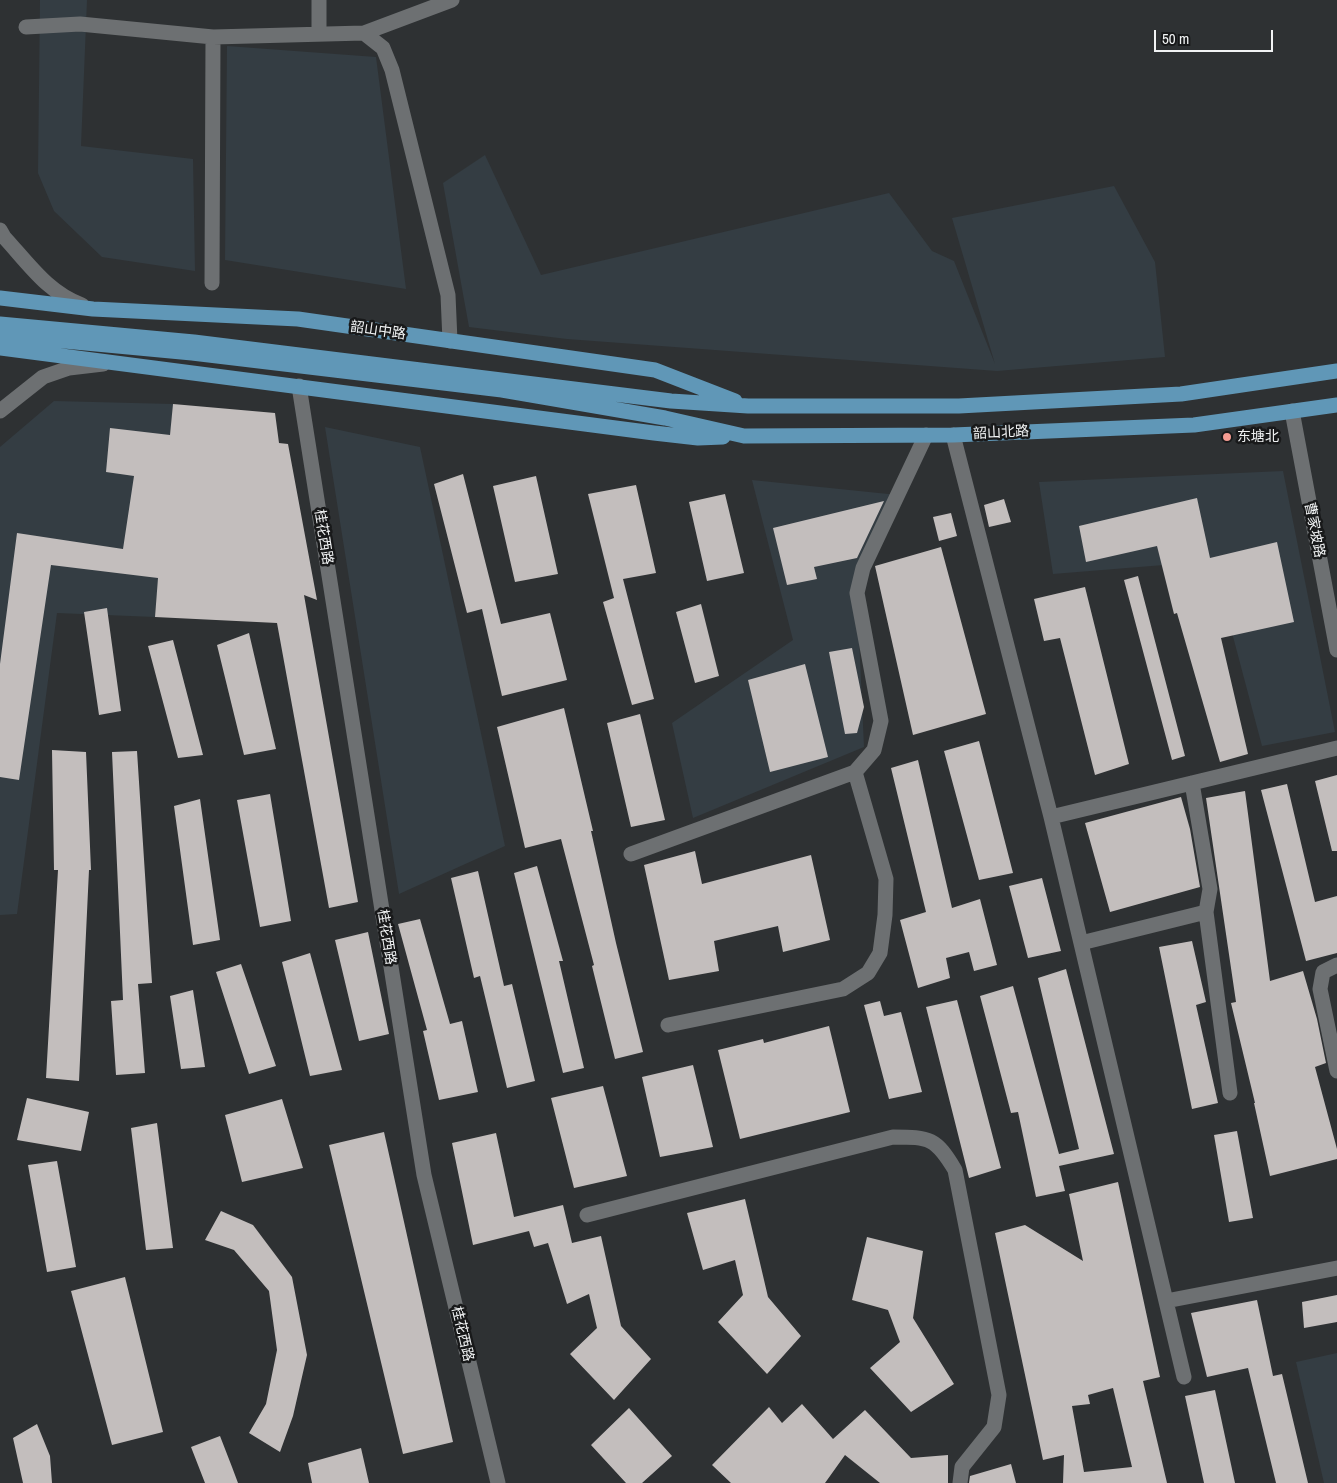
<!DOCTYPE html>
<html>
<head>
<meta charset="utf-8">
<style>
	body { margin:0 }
	#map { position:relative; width:1337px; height:1483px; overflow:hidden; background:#2e3133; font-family:"Archivo Narrow",sans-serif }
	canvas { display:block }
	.scale { position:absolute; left:1154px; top:30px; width:119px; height:22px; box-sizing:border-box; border:2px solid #f1f3f4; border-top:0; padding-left:6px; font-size:15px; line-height:18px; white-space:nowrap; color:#f1f3f4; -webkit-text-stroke:4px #18191a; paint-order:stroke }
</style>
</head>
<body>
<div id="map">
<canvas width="1337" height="1483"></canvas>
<div class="scale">50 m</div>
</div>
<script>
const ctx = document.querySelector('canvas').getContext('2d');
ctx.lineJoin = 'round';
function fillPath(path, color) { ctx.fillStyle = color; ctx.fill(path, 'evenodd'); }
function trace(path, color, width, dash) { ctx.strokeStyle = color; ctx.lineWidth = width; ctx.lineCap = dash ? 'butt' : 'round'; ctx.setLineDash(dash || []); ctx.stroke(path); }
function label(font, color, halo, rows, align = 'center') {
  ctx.font = font + ' "Archivo Narrow","Noto Sans SC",sans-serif'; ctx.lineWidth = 5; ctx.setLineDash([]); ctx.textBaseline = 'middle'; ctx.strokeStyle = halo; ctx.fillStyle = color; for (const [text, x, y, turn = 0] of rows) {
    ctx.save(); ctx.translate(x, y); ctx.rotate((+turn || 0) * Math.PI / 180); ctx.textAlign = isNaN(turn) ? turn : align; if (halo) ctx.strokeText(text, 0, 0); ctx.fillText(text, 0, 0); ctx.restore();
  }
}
fillPath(new Path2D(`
	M 40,0 L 87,0 L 81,146 L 193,159 L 195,271 L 102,257 L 54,211 L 38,173 Z
	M 227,46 L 376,57 L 406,289 L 225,260 Z
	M 485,155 L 541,275 L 889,193 L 932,251 L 954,261 L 995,364 L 952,218 L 1114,186 L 1155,262 L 1165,357 L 997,371 L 567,339 L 469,327 L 443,183 Z
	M 54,401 L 173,404 L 155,617 L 57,613 L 17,914 L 0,915 L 0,447 Z
	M 325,427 L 420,447 L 505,846 L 399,894 Z
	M 1283,471 L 1335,732 L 1262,746 L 1213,561 L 1053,574 L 1039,482 Z
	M 752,480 L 898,495 L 857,593 L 864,747 L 693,818 L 672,723 L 793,640 Z
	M 1337,1353 L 1337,1483 L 1324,1483 L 1296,1362 Z`), '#343d43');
fillPath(new Path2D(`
	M 173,404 L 275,413 L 279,443 L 288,444 L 317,600 L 304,595 L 358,902 L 329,908 L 277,623 L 155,617 L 158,578 L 51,565 L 19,780 L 0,777 L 0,664 L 17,533 L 123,549 L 134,476 L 106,472 L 110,428 L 170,435 Z
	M 463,474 L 501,624 L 550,613 L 567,680 L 502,696 L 482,609 L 467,613 L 434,484 Z
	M 536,476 L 558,574 L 515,582 L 493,486 Z
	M 636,485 L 656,573 L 623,579 L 654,699 L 632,705 L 603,602 L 614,598 L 588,494 Z
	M 725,494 L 744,573 L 707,581 L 689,502 Z
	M 1197,498 L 1210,558 L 1277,542 L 1294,622 L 1221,638 L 1248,754 L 1220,762 L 1177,613 L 1174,614 L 1157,546 L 1086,562 L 1079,526 Z
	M 1004,499 L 1011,522 L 989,527 L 984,505 Z
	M 884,501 L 857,558 L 814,567 L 817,579 L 787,585 L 773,528 Z
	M 951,513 L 957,536 L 939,541 L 933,517 Z
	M 941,547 L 986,714 L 913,735 L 875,566 Z
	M 1138,576 L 1185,756 L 1172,760 L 1124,580 Z
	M 1085,587 L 1129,764 L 1095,775 L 1060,638 L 1044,641 L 1034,599 Z
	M 701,604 L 719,676 L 695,683 L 676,612 Z
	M 107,608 L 121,711 L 99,715 L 84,612 Z
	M 249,633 L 276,749 L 244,755 L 217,645 Z
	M 173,640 L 203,755 L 178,758 L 148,646 Z
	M 852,648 L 864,707 L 857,733 L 845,734 L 829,652 Z
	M 805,664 L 828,757 L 770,772 L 748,680 Z
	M 564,708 L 593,831 L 591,831 L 616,943 L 643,1052 L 615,1059 L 592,966 L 594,965 L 561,839 L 525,848 L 497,727 Z
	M 640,714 L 665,820 L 631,827 L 607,723 Z
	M 979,741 L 1013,873 L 979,880 L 944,751 Z
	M 52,750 L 86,752 L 91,870 L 89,870 L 79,1081 L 46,1078 L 58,870 L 54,870 Z
	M 137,751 L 152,983 L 138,984 L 145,1073 L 116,1075 L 111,1001 L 123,1000 L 112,752 Z
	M 918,760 L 952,908 L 980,899 L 997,965 L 974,971 L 969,952 L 946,958 L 950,978 L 918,988 L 900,920 L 926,912 L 891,768 Z
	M 1337,775 L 1337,851 L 1332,851 L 1315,781 Z
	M 1287,784 L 1315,902 L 1337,896 L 1337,953 L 1306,961 L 1261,790 Z
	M 1245,791 L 1270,981 L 1303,971 L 1317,1019 L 1326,1063 L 1315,1067 L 1337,1149 L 1337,1159 L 1270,1176 L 1254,1103 L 1255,1103 L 1231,1003 L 1236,1002 L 1206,798 Z
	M 270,794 L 291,921 L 260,927 L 237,800 Z
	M 1181,797 L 1190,829 L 1200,887 L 1110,912 L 1085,823 Z
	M 200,799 L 220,940 L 193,945 L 174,806 Z
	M 695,851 L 702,884 L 811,855 L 830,940 L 783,952 L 778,926 L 714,941 L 719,971 L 669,980 L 644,865 Z
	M 537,866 L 563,961 L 559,961 L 584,1068 L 563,1073 L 514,873 Z
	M 478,871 L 504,986 L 512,984 L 535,1081 L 507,1088 L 480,976 L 474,978 L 451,878 Z
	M 1042,878 L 1061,951 L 1028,958 L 1009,886 Z
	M 420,919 L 450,1024 L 462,1021 L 478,1092 L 439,1100 L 423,1031 L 427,1030 L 398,924 Z
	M 368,932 L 389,1034 L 359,1041 L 335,940 Z
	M 1192,941 L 1206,1002 L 1196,1005 L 1218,1103 L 1192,1109 L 1159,947 Z
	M 310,953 L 342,1070 L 310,1076 L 282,962 Z
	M 241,964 L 276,1066 L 249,1074 L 216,972 Z
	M 1066,969 L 1114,1154 L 1059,1166 L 1065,1191 L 1036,1197 L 1018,1112 L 1011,1113 L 980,996 L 1013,986 L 1059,1154 L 1079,1149 L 1038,978 Z
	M 193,990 L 205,1067 L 181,1069 L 170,996 Z
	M 957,1000 L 1001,1168 L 969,1178 L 926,1007 Z
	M 880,1001 L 884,1016 L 901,1012 L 922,1092 L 889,1099 L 864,1005 Z
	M 829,1026 L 850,1112 L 740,1139 L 718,1050 L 763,1039 L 764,1043 Z
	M 693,1065 L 713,1147 L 660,1157 L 642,1077 Z
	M 603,1086 L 627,1176 L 574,1188 L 551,1098 Z
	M 27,1098 L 89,1112 L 81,1151 L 17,1140 Z
	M 282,1099 L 303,1168 L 242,1182 L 225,1115 Z
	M 157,1123 L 173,1248 L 146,1250 L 131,1128 Z
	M 1237,1131 L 1253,1218 L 1229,1222 L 1214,1135 Z
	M 384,1132 L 453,1442 L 403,1454 L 329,1145 Z
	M 496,1133 L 514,1217 L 563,1205 L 572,1243 L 601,1236 L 621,1326 L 651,1359 L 614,1400 L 570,1354 L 597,1328 L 589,1294 L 567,1304 L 548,1243 L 534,1247 L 529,1231 L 473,1245 L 452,1143 Z
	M 57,1161 L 76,1267 L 47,1272 L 28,1165 Z
	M 1118,1182 L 1160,1377 L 1143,1381 L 1167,1483 L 1063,1483 L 1064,1455 L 1043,1460 L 995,1233 L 1025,1225 L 1083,1261 L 1069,1194 ZM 1113,1388 L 1132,1467 L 1084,1472 L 1072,1406 L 1090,1404 L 1088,1395 Z
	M 745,1199 L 768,1297 L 801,1336 L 767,1374 L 718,1322 L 743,1295 L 735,1260 L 703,1270 L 687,1213 Z
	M 221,1211 L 253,1225 L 292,1277 L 307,1355 L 293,1416 L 280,1452 L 249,1433 L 266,1404 L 277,1350 L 269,1291 L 234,1250 L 205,1240 Z
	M 867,1237 L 923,1251 L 913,1318 L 954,1384 L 911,1412 L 870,1368 L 900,1342 L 888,1310 L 852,1300 Z
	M 125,1277 L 163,1432 L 112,1445 L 71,1291 Z
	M 1337,1295 L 1337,1322 L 1304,1328 L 1302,1302 Z
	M 1257,1300 L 1273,1376 L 1282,1374 L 1308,1483 L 1276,1483 L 1248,1368 L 1207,1377 L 1191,1313 Z
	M 1215,1390 L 1235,1483 L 1204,1483 L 1185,1396 Z
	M 802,1404 L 833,1439 L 865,1410 L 911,1458 L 948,1455 L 948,1483 L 880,1483 L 845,1455 L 825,1483 L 731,1483 L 712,1465 L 769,1407 L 782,1423 Z
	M 629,1408 L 672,1456 L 642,1483 L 626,1483 L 591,1445 Z
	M 37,1424 L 50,1456 L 52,1483 L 23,1483 L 13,1438 Z
	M 220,1436 L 232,1467 L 238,1483 L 205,1483 L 191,1447 Z
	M 361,1448 L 369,1483 L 312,1483 L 308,1463 Z
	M 1011,1464 L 1016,1483 L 969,1483 L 970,1476 Z`), '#c3bebd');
trace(new Path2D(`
	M 26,27 L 80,24 L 213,37
	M 364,33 L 452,0
	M 319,34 L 319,0
	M 212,283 L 213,37 L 364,33 L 383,48 L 392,70 L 448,295 L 450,341
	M 953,435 L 1051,817 L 1184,1377
	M 1192,783 L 1210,889 L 1206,912 L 1230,1093
	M 1051,817 L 1337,748
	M 631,854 L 855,772 L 874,750 L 881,721 L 857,593 L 863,568 L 926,435
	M 1081,943 L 1206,912
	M 1337,965 L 1323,972 L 1320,989 L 1337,1071
	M 668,1025 L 843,989 L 868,973 L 880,953 L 885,915 L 886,879 L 855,772
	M 587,1215 L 893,1137 C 930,1137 936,1138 955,1170 L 999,1395 L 994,1427 L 962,1467 L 960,1483
	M 1166,1301 L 1337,1268`), '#6d7072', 15);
trace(new Path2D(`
	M 0,230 L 4,237 C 28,263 48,293 82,305
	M 299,386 L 424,1175 L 498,1483
	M 0,411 L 43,377 L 69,368 L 103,364
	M 1292,411 L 1337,650`), '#6d7072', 15);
trace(new Path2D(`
	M 0,298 L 93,309 L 298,319 L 655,370 L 735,401
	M 0,324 L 194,342 L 671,401 L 748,406 L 959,406 L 1181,394 L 1337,371
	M 0,335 L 192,353 L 502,390 L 665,418 L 744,436 L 953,435 L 1194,425 L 1337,405
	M 0,348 L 654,433 L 698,438 L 723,437`), '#6097b7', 15);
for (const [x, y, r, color] of [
	[1227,437,5,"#f59c92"]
]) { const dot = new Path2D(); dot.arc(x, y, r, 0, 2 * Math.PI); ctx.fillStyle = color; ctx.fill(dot); trace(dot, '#18191a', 2); }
label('14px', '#f1f3f4', '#18191a', [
	["韶山中路",378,331,8],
	["韶山北路",1001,433,-3],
	["曹家坡路",1314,530,79],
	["桂花西路",323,537,81],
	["桂花西路",386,937,81],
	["桂花西路",462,1334,77]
]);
label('14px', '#f1f3f4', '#18191a', [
	["东塘北",1237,437]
], 'left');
</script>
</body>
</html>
